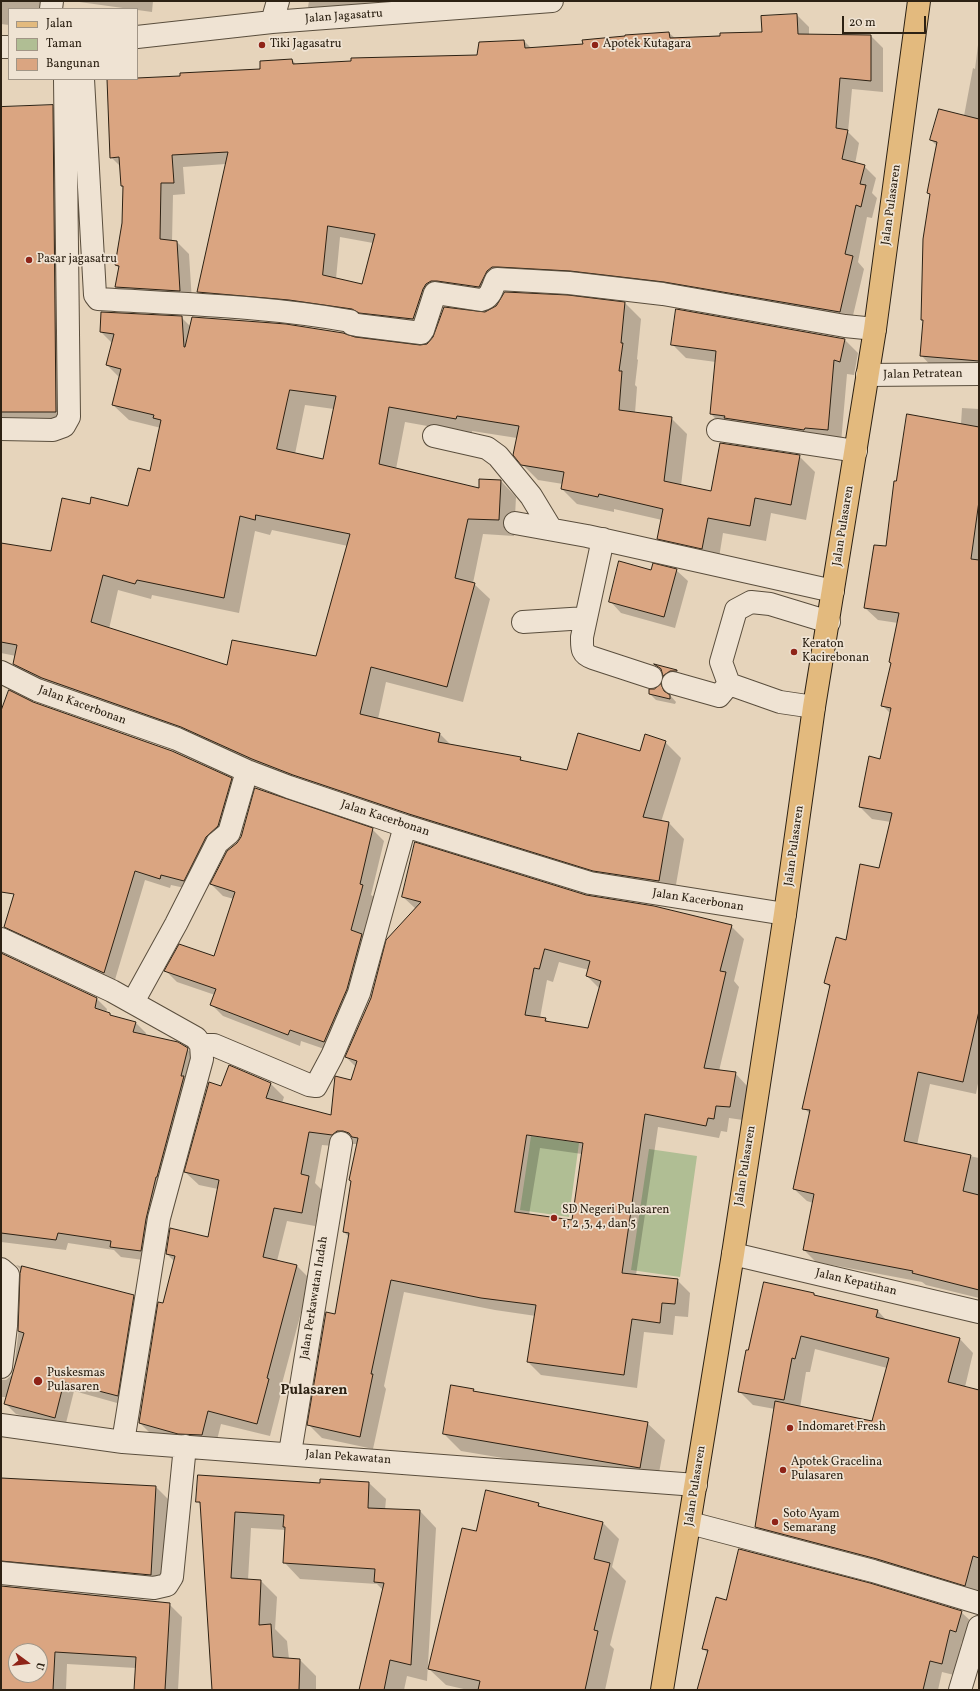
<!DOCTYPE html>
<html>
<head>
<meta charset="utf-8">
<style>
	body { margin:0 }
	#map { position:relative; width:980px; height:1691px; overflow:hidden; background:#e6d4bb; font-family:Vollkorn,serif }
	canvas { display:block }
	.frame { position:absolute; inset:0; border:2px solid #2c2113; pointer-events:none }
	.legend { position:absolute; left:8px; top:8px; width:130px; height:72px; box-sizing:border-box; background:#efe3d3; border:1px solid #a19586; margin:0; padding:5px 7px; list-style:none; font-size:12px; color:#2c2113 }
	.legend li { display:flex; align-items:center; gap:8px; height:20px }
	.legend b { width:20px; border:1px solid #a19586 }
	.north { position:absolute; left:8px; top:1643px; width:40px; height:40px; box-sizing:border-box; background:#efe3d3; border:1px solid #a19586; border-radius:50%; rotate:105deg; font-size:11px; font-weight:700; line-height:16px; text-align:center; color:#2c2113 }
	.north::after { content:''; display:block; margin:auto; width:14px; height:18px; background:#8f2418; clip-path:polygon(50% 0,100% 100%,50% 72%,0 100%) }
	.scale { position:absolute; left:842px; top:16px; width:84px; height:18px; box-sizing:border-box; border:2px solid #2c2113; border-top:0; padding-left:5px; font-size:12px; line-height:14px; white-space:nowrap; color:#2c2113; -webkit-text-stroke:3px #efe3d3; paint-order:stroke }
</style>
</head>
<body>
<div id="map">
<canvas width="980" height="1691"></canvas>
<div class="frame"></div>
<ul class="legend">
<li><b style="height:5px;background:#e3ba7e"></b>Jalan</li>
<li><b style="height:11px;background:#b0be94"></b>Taman</li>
<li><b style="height:11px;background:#daa581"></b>Bangunan</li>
</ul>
<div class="north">U</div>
<div class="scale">20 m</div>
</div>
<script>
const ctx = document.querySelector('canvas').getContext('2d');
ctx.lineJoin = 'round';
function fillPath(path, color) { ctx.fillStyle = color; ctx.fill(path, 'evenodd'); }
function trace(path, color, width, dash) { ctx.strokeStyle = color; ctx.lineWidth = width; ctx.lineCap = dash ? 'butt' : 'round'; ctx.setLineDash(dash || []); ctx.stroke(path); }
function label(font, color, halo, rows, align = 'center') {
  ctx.font = font + ' Vollkorn,serif'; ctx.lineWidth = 3.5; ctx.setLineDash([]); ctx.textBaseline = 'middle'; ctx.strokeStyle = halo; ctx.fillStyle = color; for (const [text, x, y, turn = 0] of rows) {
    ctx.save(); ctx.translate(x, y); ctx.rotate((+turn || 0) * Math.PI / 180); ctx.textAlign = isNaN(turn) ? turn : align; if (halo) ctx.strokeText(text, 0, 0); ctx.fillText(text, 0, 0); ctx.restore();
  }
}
fillPath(new Path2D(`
	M 531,1136 L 579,1143 L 569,1217 L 520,1210 Z
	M 649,1149 L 697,1156 L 680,1277 L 631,1270 Z`), '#b0be94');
fillPath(new Path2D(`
	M 1,1 L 46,1 L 45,9 L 9,9 L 9,25 L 1,24 Z
	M 72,1 L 153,1 L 152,12 Z
	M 309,1 L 459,1 L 321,20 L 308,7 Z
	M 797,15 L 809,27 L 809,35 L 871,36 L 883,48 L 883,92 L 852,89 L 848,132 L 859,143 L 855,164 L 864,166 L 876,178 L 872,193 L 877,198 L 872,218 L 867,217 L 858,262 L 864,269 L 851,324 L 510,278 L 491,298 L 449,292 L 425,331 L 210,303 L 199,292 L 226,164 L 183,167 L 185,194 L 173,195 L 172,242 L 177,242 L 189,254 L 192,302 L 128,299 L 116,287 L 120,269 L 116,265 L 123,223 L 124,188 L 122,186 L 121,167 L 111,157 L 137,79 L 181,77 L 261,70 L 292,60 L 297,65 L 478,56 L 524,41 L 532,49 L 584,45 L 669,33 L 675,38 L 763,33 ZM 340,237 L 373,243 L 363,285 L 336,279 Z
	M 979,37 L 979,372 L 933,368 L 921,355 L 931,196 L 928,193 L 937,146 L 931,140 L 964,116 L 973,68 L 975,69 Z
	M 52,106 L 68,122 L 72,427 L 1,428 L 1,108 Z
	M 568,296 L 625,303 L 641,319 L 637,359 L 638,360 L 635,385 L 637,387 L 635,413 L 671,418 L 687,434 L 681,486 L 711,492 L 799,456 L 815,472 L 806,520 L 771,513 L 766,541 L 723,533 L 718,564 L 674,554 L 658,539 L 662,520 L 614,509 L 614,512 L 577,504 L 562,489 L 563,484 L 538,480 L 522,464 L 517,438 L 472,431 L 472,434 L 405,422 L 396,469 L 480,489 L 501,481 L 516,497 L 514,536 L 483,534 L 473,583 L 490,599 L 463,702 L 386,682 L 378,719 L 440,734 L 452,746 L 520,758 L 523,761 L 568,771 L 641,752 L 665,742 L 681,758 L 661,822 L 669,823 L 684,839 L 674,896 L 425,829 L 30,679 L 14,664 L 16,656 L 1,653 L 1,544 L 51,552 L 90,505 L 129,507 L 151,473 L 161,428 L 129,420 L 113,405 L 120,378 L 107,365 L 112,343 L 101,332 L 181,317 L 191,327 L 355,338 L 420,346 L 427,345 L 485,313 ZM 305,405 L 334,409 L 324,460 L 295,454 ZM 272,530 L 348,546 L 317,657 L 228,666 L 109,629 L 118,590 L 151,599 L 152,595 L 239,613 L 255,531 L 270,535 Z
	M 844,339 L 858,353 L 854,375 L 847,374 L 841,443 L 725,428 L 711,414 L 716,362 L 686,358 L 672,344 Z
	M 962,408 L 979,409 L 979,1078 L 976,1094 L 930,1084 L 917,1145 L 979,1158 L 979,1298 L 926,1285 L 922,1282 L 816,1262 L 804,1250 L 813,1203 L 807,1201 L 794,1189 L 810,1114 L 804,1108 L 830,988 L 826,983 L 880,869 L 891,822 L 872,819 L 860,807 L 881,760 L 891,714 L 883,706 L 892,664 L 890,662 L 898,623 L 878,620 L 865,608 L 887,548 L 897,482 L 961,424 Z
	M 676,570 L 688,581 L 675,628 L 621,613 L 610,601 L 652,571 Z
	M 656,665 L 676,670 L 682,676 L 670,681 Z
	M 661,685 L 676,702 L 675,704 L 656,700 L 650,694 Z
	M 32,703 L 231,779 L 241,789 L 194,890 L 171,885 L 170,888 L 145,880 L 114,983 L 15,937 L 5,927 L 17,886 L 1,881 L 1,714 Z
	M 372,829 L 384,841 L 371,895 L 374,897 L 336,1053 L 301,1041 L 300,1046 L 223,1016 L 211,1004 L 215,995 L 177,982 L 166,971 L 215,958 L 234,899 L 223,896 L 211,884 Z
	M 586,896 L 731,926 L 744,939 L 734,981 L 739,987 L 719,1071 L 735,1073 L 748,1087 L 743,1120 L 729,1118 L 727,1132 L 721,1131 L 719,1138 L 658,1127 L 636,1275 L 677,1280 L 690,1293 L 688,1317 L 675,1316 L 673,1335 L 644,1332 L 637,1388 L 541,1375 L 528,1362 L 536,1316 L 495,1310 L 404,1292 L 384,1386 L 386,1389 L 373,1449 L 322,1438 L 308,1424 L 336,1315 L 349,1237 L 344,1232 L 358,1144 L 350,1144 L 345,1147 L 322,1145 L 315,1183 L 322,1190 L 315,1226 L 287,1221 L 277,1261 L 297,1266 L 310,1279 L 280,1391 L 281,1393 L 270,1436 L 221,1424 L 215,1448 L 153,1436 L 140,1423 L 163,1304 L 174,1261 L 167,1254 L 208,1239 L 218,1189 L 199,1185 L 185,1172 L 222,1087 L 271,1084 L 284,1097 L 282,1103 L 332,1117 L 352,1081 L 356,1067 L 346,1057 L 416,909 L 403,897 ZM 559,962 L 589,970 L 587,976 L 600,989 L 589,1029 L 549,1022 L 545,1019 L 540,1018 L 547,980 L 553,982 ZM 540,1148 L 582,1154 L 573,1221 L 529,1215 Z
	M 1,954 L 97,999 L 107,1009 L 106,1013 L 113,1017 L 136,1023 L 146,1033 L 145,1036 L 187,1049 L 197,1059 L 151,1261 L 121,1257 L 114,1250 L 68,1243 L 66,1250 L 1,1242 Z
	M 16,1265 L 133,1296 L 143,1306 L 128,1406 L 74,1391 L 65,1427 L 16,1414 L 6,1404 L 7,1397 L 1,1397 L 1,1380 L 6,1380 L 12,1375 L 14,1369 L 19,1327 L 21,1275 L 20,1269 Z
	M 814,1294 L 816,1296 L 878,1311 L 887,1321 L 959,1338 L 973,1353 L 965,1387 L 979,1391 L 979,1599 L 770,1541 L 756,1527 L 775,1409 L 753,1405 L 739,1391 ZM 815,1349 L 887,1368 L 873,1423 L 800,1408 L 806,1372 L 810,1372 Z
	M 473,1390 L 477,1393 L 647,1423 L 665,1440 L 657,1484 L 461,1451 L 444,1434 Z
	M 1,1479 L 156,1487 L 168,1499 L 163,1587 L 1,1583 Z
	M 321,1480 L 369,1483 L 386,1499 L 385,1510 L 420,1511 L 436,1528 L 427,1681 L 407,1676 L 404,1690 L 360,1690 L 383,1590 L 377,1584 L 300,1579 L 284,1562 L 286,1530 L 251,1528 L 248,1580 L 261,1581 L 277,1597 L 275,1629 L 287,1641 L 289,1659 L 300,1660 L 316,1676 L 316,1690 L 213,1690 L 201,1505 L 197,1501 L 321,1484 Z
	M 538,1504 L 542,1508 L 603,1523 L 619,1539 L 612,1567 L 626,1581 L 610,1645 L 614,1649 L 605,1690 L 468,1690 L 446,1685 L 429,1669 L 476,1532 Z
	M 1,1587 L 169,1604 L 182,1617 L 178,1690 L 135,1690 L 136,1668 L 67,1664 L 66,1690 L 1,1690 ZM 16,1651 L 40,1651 L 40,1675 L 16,1675 Z
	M 726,1601 L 961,1612 L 974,1624 L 968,1643 L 962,1641 L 954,1675 L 942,1672 L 938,1690 L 698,1690 L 708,1653 L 703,1649 Z`), '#0003');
const building = new Path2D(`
	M 797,14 L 798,34 L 871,35 L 871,81 L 840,78 L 836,128 L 848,130 L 842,159 L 865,165 L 860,184 L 866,185 L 861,207 L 856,205 L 845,254 L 853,256 L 840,312 L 664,282 L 570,271 L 498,267 L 492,267 L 487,271 L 479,287 L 437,281 L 431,281 L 426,284 L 423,289 L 413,319 L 359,313 L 352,309 L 289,300 L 197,292 L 228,152 L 172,155 L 174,183 L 161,183 L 160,239 L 177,241 L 180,291 L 115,287 L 119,266 L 115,265 L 122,223 L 123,186 L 121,186 L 119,157 L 110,158 L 107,79 L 137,79 L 137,78 L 180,76 L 180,73 L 260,69 L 260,61 L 292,59 L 293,64 L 351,61 L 351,58 L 477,55 L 479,42 L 524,40 L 525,48 L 583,44 L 582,40 L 625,36 L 625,35 L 669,32 L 670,38 L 720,36 L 720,33 L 762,32 L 761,16 ZM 328,226 L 375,234 L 362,284 L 323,275 Z
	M 53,105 L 56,412 L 1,412 L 1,107 Z
	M 939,109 L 979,119 L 979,361 L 920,356 L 923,320 L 921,320 L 923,239 L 930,194 L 927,193 L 937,142 L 930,140 Z
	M 505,292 L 568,295 L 625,302 L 621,343 L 623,343 L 619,371 L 622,371 L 619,410 L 672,417 L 664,481 L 711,491 L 720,443 L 800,455 L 791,505 L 755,498 L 750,526 L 708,518 L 702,549 L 657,539 L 663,509 L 599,494 L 598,497 L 561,489 L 564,472 L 521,465 L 513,455 L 519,426 L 457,416 L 456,419 L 389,407 L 379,464 L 479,488 L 479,479 L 501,480 L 499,520 L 468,519 L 455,578 L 475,583 L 447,687 L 371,667 L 360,714 L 440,733 L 438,742 L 521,757 L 520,760 L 567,770 L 578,733 L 640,751 L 645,734 L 666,741 L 643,817 L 669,822 L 659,881 L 593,871 L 409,814 L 293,775 L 252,759 L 181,727 L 42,678 L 13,664 L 17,645 L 1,642 L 1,543 L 51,551 L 62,498 L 90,504 L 91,497 L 128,506 L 138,468 L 150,471 L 161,420 L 153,418 L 154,415 L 112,405 L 121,369 L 106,365 L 114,334 L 100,332 L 101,312 L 182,316 L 184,347 L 185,347 L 192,317 L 286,324 L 343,333 L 355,337 L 420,345 L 427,344 L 433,337 L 444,307 L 485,312 L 496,306 ZM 290,390 L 336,396 L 323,459 L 277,449 ZM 256,515 L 350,534 L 316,656 L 232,640 L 227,665 L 91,622 L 103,575 L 135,584 L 137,580 L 224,598 L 240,516 L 255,520 Z
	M 676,309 L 845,339 L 840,362 L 834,360 L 828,430 L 805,428 L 804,430 L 724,418 L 725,416 L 710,414 L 716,351 L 671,345 Z
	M 907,414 L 979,427 L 979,501 L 971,559 L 979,560 L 979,1011 L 963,1082 L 918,1072 L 904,1141 L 971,1155 L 963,1191 L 979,1195 L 979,1290 L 912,1273 L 913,1271 L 803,1250 L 814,1194 L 793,1189 L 810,1110 L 802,1109 L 830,985 L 824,983 L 836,937 L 846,940 L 860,864 L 879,868 L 892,813 L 859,807 L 869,756 L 880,759 L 891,708 L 881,706 L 891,663 L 889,662 L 899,613 L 864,608 L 874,545 L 886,546 L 894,481 L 896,481 Z
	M 619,561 L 651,570 L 653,563 L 677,569 L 664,617 L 609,602 Z
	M 654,664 L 677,670 L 677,671 L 670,671 L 663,676 L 661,669 Z
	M 661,684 L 664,691 L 670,695 L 670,699 L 649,694 L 649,689 L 654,689 Z
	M 9,690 L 33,702 L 172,751 L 232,778 L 218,826 L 206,837 L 184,881 L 161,875 L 160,879 L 135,871 L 104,973 L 4,927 L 14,894 L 1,892 L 1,711 Z
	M 255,788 L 373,828 L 360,884 L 363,885 L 351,930 L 362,934 L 347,989 L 324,1042 L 290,1030 L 288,1035 L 210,1005 L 216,989 L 164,971 L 179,944 L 214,956 L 235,892 L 210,884 L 227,851 L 237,843 L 241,837 Z
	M 415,842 L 586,895 L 654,906 L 732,925 L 720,971 L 726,972 L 704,1068 L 736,1072 L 730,1107 L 716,1106 L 714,1119 L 708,1118 L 706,1126 L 645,1114 L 622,1273 L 678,1279 L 675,1304 L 662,1303 L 660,1323 L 632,1319 L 624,1375 L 527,1362 L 536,1305 L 481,1298 L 391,1280 L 371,1374 L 373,1374 L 360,1437 L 307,1425 L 326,1312 L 335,1314 L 349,1233 L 343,1232 L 351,1181 L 349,1180 L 358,1138 L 352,1137 L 349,1133 L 343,1131 L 337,1131 L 332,1135 L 309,1132 L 301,1174 L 309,1176 L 302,1213 L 274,1208 L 263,1257 L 297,1265 L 267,1378 L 269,1379 L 257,1424 L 208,1411 L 202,1435 L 178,1434 L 139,1423 L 158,1302 L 163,1303 L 175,1256 L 166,1254 L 170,1228 L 208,1237 L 219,1180 L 184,1172 L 209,1082 L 221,1086 L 229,1065 L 271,1083 L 266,1098 L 331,1115 L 335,1076 L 351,1080 L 357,1061 L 345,1057 L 371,998 L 386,940 L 421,902 L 402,897 ZM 545,949 L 590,961 L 586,976 L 601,981 L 588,1028 L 545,1021 L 546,1018 L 525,1015 L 534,968 L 539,969 ZM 527,1135 L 583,1143 L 572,1220 L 515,1212 Z
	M 1,953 L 97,998 L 95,1008 L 110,1013 L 110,1015 L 136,1022 L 133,1032 L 178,1042 L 188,1048 L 181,1076 L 184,1076 L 157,1177 L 156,1177 L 146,1219 L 141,1251 L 110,1247 L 111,1241 L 58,1233 L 56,1240 L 1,1233 Z
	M 22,1266 L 134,1295 L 118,1396 L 64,1382 L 55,1418 L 4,1404 L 24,1333 L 18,1331 L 20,1274 Z
	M 764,1282 L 814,1293 L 814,1295 L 878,1310 L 876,1317 L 960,1338 L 948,1382 L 979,1390 L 979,1558 L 973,1556 L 965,1586 L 877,1559 L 755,1527 L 775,1401 L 872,1421 L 889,1358 L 801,1336 L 795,1359 L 792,1358 L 784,1400 L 738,1392 L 746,1350 L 748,1350 Z
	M 451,1385 L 474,1389 L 473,1391 L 648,1422 L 640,1468 L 443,1434 Z
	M 198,1475 L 320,1483 L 320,1479 L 369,1482 L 368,1508 L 420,1510 L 411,1665 L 390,1660 L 384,1690 L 359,1690 L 384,1583 L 374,1582 L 375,1569 L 283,1563 L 285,1527 L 283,1527 L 284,1515 L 235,1512 L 231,1578 L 261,1580 L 259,1625 L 271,1624 L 273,1657 L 300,1659 L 299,1690 L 212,1690 L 200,1502 L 196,1502 Z
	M 1,1478 L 156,1486 L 151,1575 L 1,1561 Z
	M 486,1490 L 539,1503 L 538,1506 L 603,1522 L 594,1559 L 610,1563 L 594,1630 L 598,1631 L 585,1690 L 478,1690 L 480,1681 L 428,1669 L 462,1528 L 476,1531 Z
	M 739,1549 L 870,1583 L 962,1611 L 956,1632 L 950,1630 L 942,1664 L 930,1661 L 923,1690 L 697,1690 L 708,1650 L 702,1649 L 716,1597 L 726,1600 Z
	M 1,1586 L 170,1603 L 165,1690 L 134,1690 L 136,1657 L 55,1652 L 53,1690 L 1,1690 ZM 16,1651 L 40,1651 L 40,1675 L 16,1675 Z`);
fillPath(building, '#daa581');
trace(building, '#2c2113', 1);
const minor = new Path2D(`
	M 51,9 L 52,1
	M 272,22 L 278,1
	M 137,37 L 272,22 L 552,1
	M 1,47 L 9,47
	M 83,79 L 95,295 L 98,299 C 182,304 267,306 350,321 L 352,324 L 357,325 L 421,333 L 423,330 L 435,293 L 481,300 C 491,298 492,288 496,280 L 497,279 L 569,283 L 663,294 L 845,326 L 875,329
	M 867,375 L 979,374
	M 1,429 L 53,430 L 64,426 L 69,417 L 65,79
	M 718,430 L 856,451
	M 434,436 L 487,448 L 498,456 L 531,496 L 551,529
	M 515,523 L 587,536 L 833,591
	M 603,539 L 582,637 C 582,648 581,654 593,658 L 651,677
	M 523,622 L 586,618
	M 1,672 L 37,690 L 177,739 L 247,771 L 289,787 L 405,826 L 590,883 L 785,914
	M 673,683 L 719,696 L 729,684
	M 814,707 L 780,702 L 729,684 L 721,662 L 736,610 L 751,602 L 770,604 L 829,622
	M 1,939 L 112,991 L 196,1038 L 201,1045 L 202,1059 L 159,1218 L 123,1442
	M 133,1002 L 176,924 L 217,843 L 229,833 L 247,771
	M 201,1045 L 214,1045 L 309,1085 L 316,1086 L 332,1056 L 359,993 L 405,826
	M 733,1254 L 979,1312
	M 1,1269 L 8,1275 L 6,1326 L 1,1367
	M 1,1425 L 123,1442 L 696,1485
	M 290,1453 L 341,1143
	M 690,1523 L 873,1571 L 979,1603
	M 1,1573 L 154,1588 L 167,1585 L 172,1577 L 185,1446
	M 960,1690 L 979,1627`);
const major = new Path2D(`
	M 662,1690 L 733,1254 L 785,914 L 814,707 L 875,329 L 919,1`);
trace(minor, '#5a4e3d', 24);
trace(major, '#2c2113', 24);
trace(minor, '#efe3d3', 22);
trace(major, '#e3ba7e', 22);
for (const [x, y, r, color] of [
	[262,45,4,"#8f2418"],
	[595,45,4,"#8f2418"],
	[29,260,4,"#8f2418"],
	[794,652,4,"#8f2418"],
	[554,1218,4,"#8f2418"],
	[38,1381,5,"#8f2418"],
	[790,1428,4,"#8f2418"],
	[783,1470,4,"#8f2418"],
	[775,1522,4,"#8f2418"]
]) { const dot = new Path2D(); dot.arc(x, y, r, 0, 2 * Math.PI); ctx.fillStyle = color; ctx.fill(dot); trace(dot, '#efe3d3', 1.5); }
label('12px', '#2c2113', '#efe3d3', [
	["Jalan Jagasatru",344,17,-4],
	["Jalan Pulasaren",892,205,-82],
	["Jalan Petratean",923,375,-1],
	["Jalan Pulasaren",844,526,-81],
	["Jalan Kacerbonan",82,706,20],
	["Jalan Kacerbonan",385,819,18],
	["Jalan Pulasaren",795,846,-82],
	["Jalan Kacerbonan",698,901,9],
	["Jalan Pulasaren",746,1166,-81],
	["Jalan Kepatihan",856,1283,13],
	["Jalan Perkawatan Indah",315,1298,-81],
	["Jalan Pekawatan",348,1458,4],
	["Jalan Pulasaren",696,1486,-81]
]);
label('12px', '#2c2113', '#efe3d3', [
	["Tiki Jagasatru",270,45],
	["Apotek Kutagara",603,45],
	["Pasar jagasatru",37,260],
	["Keraton",802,645],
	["Kacirebonan",802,659],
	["SD Negeri Pulasaren",562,1211],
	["1, 2 ,3, 4, dan 5",562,1225],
	["Puskesmas",47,1374],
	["Pulasaren",47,1388],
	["Indomaret Fresh",798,1428],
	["Apotek Gracelina",791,1463],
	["Pulasaren",791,1477],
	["Soto Ayam",783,1515],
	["Semarang",783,1529]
], 'left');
label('bold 14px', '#2c2113', '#efe3d3', [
	["Pulasaren",314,1391]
]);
</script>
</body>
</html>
